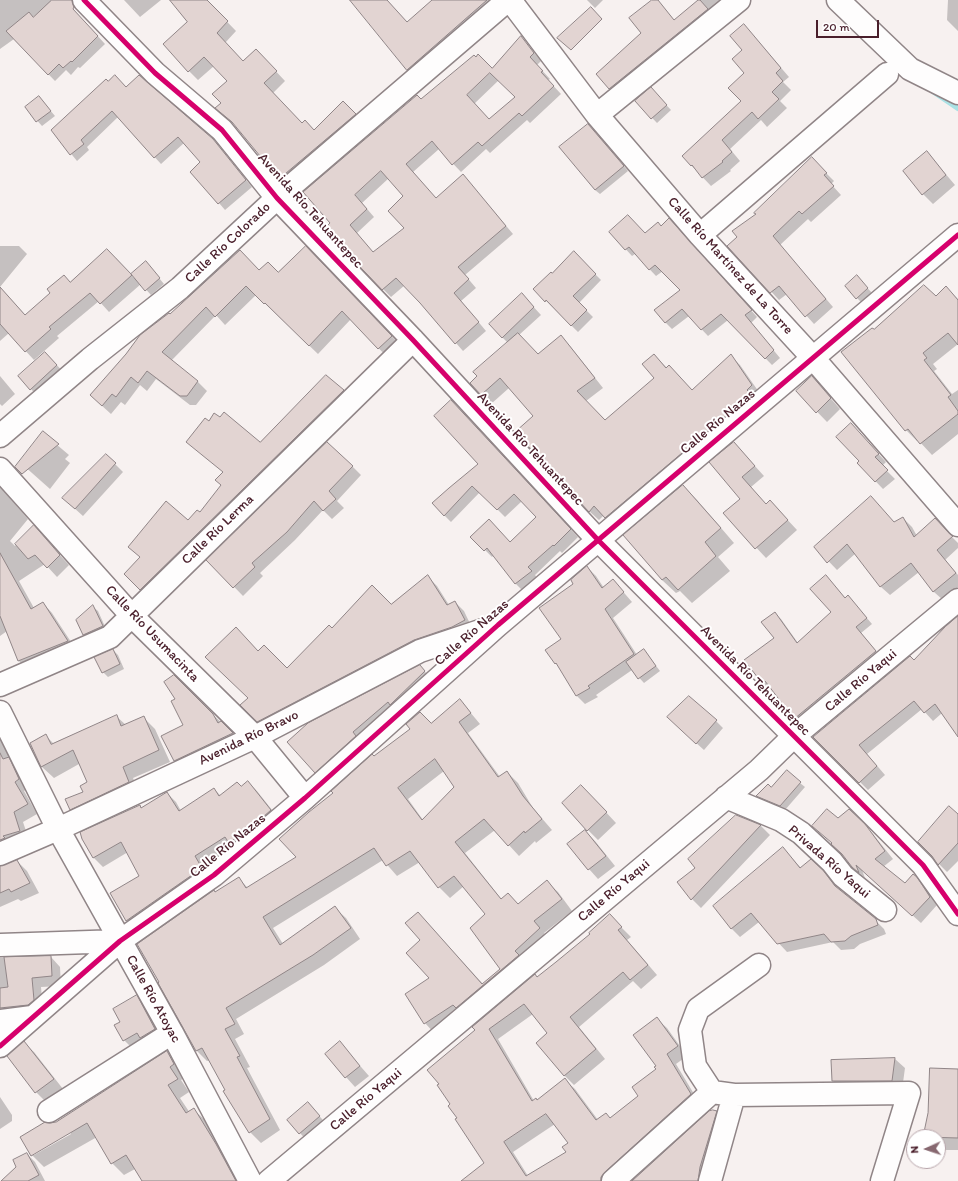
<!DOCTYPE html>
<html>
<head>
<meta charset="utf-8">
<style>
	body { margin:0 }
	#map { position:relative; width:958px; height:1181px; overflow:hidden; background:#f7f1f0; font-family:Itim,sans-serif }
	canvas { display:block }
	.north { position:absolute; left:906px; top:1129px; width:40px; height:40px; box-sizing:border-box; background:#fff; border:1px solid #b7a5aa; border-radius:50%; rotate:267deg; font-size:11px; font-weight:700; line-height:16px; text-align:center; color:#4a1f2b }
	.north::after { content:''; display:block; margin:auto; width:14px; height:18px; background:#876870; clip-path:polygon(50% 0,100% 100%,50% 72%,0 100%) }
	.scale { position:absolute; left:816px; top:20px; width:63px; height:18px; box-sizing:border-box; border:2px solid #4a1f2b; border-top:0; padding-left:5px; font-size:12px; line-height:14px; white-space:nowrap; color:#4a1f2b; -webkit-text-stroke:3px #fff; paint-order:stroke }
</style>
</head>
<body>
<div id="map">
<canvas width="958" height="1181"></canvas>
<div class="north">N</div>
<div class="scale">20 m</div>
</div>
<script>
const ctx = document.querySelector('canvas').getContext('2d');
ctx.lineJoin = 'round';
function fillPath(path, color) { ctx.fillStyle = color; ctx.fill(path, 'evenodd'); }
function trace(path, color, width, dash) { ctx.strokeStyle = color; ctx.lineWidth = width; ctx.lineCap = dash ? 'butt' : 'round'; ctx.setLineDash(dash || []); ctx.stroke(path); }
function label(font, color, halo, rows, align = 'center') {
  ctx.font = font + ' Itim,sans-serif'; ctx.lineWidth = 4; ctx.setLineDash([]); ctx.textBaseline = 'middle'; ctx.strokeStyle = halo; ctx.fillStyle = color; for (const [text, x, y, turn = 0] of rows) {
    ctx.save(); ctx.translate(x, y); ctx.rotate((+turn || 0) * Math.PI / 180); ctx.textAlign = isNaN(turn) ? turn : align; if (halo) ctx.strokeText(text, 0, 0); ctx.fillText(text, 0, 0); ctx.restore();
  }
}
fillPath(new Path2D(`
	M 0,0 L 65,0 L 105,44 L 80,68 L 78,67 L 71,75 L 66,70 L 55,81 L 14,39 L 0,49 Z
	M 124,0 L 161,0 L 140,17 Z
	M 171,0 L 206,0 L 236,31 L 225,43 L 243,62 L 256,50 L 285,81 L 273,93 L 302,124 L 314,131 L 343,102 L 364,124 L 289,188 L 280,179 L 236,126 L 217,108 L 222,103 L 228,81 L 214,66 L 198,80 L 189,71 L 188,22 Z
	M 351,0 L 387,0 L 407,23 L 433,0 L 506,0 L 416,79 L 407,70 Z
	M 587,0 L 603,0 L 595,8 Z
	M 654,0 L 657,0 L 675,21 L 700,0 L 739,0 L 619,97 L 597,74 L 642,33 Z
	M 948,0 L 958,0 L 958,31 L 947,20 Z
	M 752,34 L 789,77 L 783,82 L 791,90 L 780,101 L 787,108 L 767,127 L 761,120 L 730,149 L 740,161 L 730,170 L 731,171 L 711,186 L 691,165 L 742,101 L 745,73 L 744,50 Z
	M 521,37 L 541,61 L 537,65 L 550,79 L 548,80 L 561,94 L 530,123 L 527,120 L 490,153 L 486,149 L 461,172 L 439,149 L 413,172 L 436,199 L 463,175 L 513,234 L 465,275 L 476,288 L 461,301 L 486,331 L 463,351 L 405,285 L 391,297 L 383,289 L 332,223 L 421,101 L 492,69 ZM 499,80 L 516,97 L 489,120 L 474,104 ZM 389,178 L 405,196 L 405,228 L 373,253 L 357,233 L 374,217 L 362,203 Z
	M 126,88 L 212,140 L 252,187 L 225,210 L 219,203 L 202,162 L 184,143 L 161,164 L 118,117 L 87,147 L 89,150 L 77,161 L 52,130 Z
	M 655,93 L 671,110 L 657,123 L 636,101 Z
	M 39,97 L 55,116 L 42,126 L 26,108 Z
	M 593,130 L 628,171 L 600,194 L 595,190 Z
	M 927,152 L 955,185 L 933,204 L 923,194 Z
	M 812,159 L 834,181 L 831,184 L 841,195 L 811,222 L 808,219 L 780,245 L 833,307 L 814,324 L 787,294 L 779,300 L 729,246 L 757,214 Z
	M 676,226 L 757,317 L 751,323 L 780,358 L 772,365 L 728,320 L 708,336 L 689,316 L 672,329 L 665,322 L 682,290 L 663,271 L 656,276 L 635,254 L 632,256 L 610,232 L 645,234 L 662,227 Z
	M 0,246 L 19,246 L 27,254 L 0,287 L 26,316 L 71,283 L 116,258 L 134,278 L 150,267 L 164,284 L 151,295 L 141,284 L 109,312 L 99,301 L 57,336 L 59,338 L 34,360 L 9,333 L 0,341 Z
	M 574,253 L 601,280 L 579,303 L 593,317 L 578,332 L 534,289 L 552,274 Z
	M 314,256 L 400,345 L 387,357 L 351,319 L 318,354 L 256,295 L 225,325 L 216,315 L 171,361 L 198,382 L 207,391 L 196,405 L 190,405 L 156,379 L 147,391 L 140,385 L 125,405 L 121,402 L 111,414 L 100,404 L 170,316 L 260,272 L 278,273 Z
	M 861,281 L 872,293 L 861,302 L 857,298 Z
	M 946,288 L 958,299 L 958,344 L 933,364 L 937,369 L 934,371 L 952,394 L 958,390 L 958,434 L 932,455 L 918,440 L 917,441 L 906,430 L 874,331 L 936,297 Z
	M 529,302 L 541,315 L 519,335 L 538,355 L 561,337 L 570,346 L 603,388 L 586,401 L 605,421 L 655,378 L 654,355 L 667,368 L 693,391 L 731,356 L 740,365 L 761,395 L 615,527 L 604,515 L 599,520 L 589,511 L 534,416 L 509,388 L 491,404 L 471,383 L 508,343 L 502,337 Z
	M 55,363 L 66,375 L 40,399 L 31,389 Z
	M 0,376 L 15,394 L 2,406 L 0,404 Z
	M 326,376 L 350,397 L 147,596 L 126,574 L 188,521 L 201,514 L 222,485 L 224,472 L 187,442 L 260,443 Z
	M 812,377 L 840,409 L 827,422 L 797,391 Z
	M 458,408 L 578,537 L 562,553 L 560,551 L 535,575 L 538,579 L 523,591 L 516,584 L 494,555 L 492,557 L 472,537 L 510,543 L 537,517 L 522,501 L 505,517 L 480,492 L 451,522 L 444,515 L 479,464 Z
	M 858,432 L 886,462 L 882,466 L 895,479 L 883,489 L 858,463 L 860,461 Z
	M 43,433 L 69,455 L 65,459 L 70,463 L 50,489 L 23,465 Z
	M 734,443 L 764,476 L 751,487 L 766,505 L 770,501 L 797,530 L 766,558 L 724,513 L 741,499 Z
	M 106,455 L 123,472 L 83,516 L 63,498 Z
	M 352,466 L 361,475 L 337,501 L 344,508 L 332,519 L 323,510 L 295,540 L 260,573 L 263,576 L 243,596 L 208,560 Z
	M 683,486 L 697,500 L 734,543 L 718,557 L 730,571 L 692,603 L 680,591 L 676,593 L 662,580 Z
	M 0,487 L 28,519 L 10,541 L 15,546 L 34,527 L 69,565 L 57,577 L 45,564 L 19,581 L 34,608 L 43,603 L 52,613 L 77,651 L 28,670 L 19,661 L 7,631 L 0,636 Z
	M 903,518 L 912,527 L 917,536 L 951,536 L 958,543 L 958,548 L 945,560 L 958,575 L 958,587 L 943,600 L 934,592 L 919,572 L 890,595 L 881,587 L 856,553 L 837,570 L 815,547 L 894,523 Z
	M 587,567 L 596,576 L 604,588 L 613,580 L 632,602 L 613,618 L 637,655 L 644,650 L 660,671 L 644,683 L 632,670 L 596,695 L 598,697 L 585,704 L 576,695 L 559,667 L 556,663 L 562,639 L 574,584 Z
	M 428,577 L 437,586 L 449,605 L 455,602 L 464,611 L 473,630 L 267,730 L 242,705 L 249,698 L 258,652 L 287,670 L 332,630 L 391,605 Z
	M 832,583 L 846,599 L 854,603 L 872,624 L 861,633 L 882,658 L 801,724 L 771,687 L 768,689 L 762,683 L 775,638 L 774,613 L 781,619 L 798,643 L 832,612 Z
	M 93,607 L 98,611 L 107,631 L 89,639 L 84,634 Z
	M 958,621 L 958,699 L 933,721 L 922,709 L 867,754 L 885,775 L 868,790 L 815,737 L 914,661 Z
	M 113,650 L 118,655 L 124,669 L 108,677 L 103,672 Z
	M 420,666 L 427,674 L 323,779 L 289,742 Z
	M 174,676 L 242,743 L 184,770 L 175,761 L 185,725 L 177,699 Z
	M 460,700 L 480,724 L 468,733 L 500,777 L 507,772 L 518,783 L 533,808 L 552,830 L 536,843 L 535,841 L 519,856 L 495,830 L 465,853 L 502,900 L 518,905 L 547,882 L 558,892 L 572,911 L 544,933 L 550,939 L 435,1034 L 425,1023 L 430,978 L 422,940 L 418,913 L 483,984 L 502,969 L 486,914 L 464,886 L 450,898 L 439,887 L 420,862 L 397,876 L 383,860 L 273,928 L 283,944 L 335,908 L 346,918 L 360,939 L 324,965 L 236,1019 L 244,1034 L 235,1039 L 250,1067 L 247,1068 L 280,1130 L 261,1143 L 250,1132 L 210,1060 L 207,1061 L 197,1051 L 159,983 L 214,891 L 216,893 L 239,879 L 248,888 L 297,857 L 334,793 L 374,757 L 431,724 ZM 444,771 L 456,787 L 423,820 L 408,799 Z
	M 116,716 L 126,725 L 143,717 L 155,729 L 170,762 L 133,778 L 140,793 L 82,821 L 71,809 L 84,792 L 88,783 L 79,764 L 54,778 L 42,767 L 31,744 L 46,736 L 54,744 Z
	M 716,721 L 723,728 L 704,750 L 675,724 Z
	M 0,736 L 11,760 L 17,766 L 28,789 L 24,791 L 37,814 L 23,822 L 29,840 L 0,856 Z
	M 248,782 L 257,791 L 280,820 L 233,846 L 203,866 L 210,878 L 136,930 L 127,921 L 112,893 L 141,876 L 128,852 L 103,867 L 94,858 L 81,833 L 140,806 L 142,808 L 167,793 L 176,802 L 181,811 L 214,789 L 221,796 L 241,787 Z
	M 800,783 L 805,787 L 785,810 L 762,800 L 757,796 L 771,789 Z
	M 591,796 L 616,823 L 598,840 L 588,830 Z
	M 849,810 L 873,834 L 893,859 L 883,867 L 905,885 L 921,883 L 937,905 L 921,923 L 862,870 L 865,878 L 853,867 L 838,819 Z
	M 736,816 L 761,826 L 770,835 L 701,908 L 692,899 L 697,868 Z
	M 958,816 L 958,861 L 947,872 L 939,864 Z
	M 585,831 L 595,841 L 615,866 L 598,879 L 589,869 L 568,844 Z
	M 783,848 L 801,868 L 822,871 L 840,891 L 875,920 L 884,929 L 886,934 L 860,944 L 854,949 L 841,950 L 833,942 L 787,952 L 759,922 L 740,937 L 731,928 Z
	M 17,861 L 27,871 L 39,893 L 21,901 L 18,899 L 0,907 L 0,867 Z
	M 619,925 L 631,937 L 627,940 L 657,975 L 641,989 L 633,981 L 579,1027 L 605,1059 L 574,1085 L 564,1075 L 549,1033 L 533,1014 L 498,1039 L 534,1101 L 537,1101 L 565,1080 L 575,1089 L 598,1120 L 610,1118 L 639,1096 L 657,1069 L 657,1019 L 667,1028 L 687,1056 L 676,1064 L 700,1104 L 615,1181 L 469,1181 L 485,1164 L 458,1118 L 452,1104 L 440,1084 L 428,1070 L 537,978 ZM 555,1124 L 569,1143 L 567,1153 L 528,1176 L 513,1152 Z
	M 51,957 L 60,967 L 61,986 L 41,987 L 43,1010 L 0,1023 L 0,958 Z
	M 136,997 L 145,1005 L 164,1038 L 133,1049 L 124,1040 L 121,1022 Z
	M 24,1043 L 34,1052 L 63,1089 L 46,1102 L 36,1092 Z
	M 340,1043 L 369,1076 L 355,1087 L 346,1077 Z
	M 167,1052 L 179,1064 L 186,1077 L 181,1080 L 189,1092 L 180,1098 L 190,1113 L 194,1110 L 207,1122 L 241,1181 L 143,1181 L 135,1169 L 124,1175 L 112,1163 L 97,1137 L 44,1167 L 32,1155 L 56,1122 ZM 70,1132 L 71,1134 L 34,1155 L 34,1153 Z
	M 895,1059 L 905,1068 L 902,1090 L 843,1091 L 833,1081 Z
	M 958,1070 L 958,1150 L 938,1150 L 938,1137 Z
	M 0,1097 L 12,1115 L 12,1121 L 0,1129 Z
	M 308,1103 L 329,1127 L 309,1143 L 300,1133 Z
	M 716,1112 L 722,1118 L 705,1181 L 632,1181 Z
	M 27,1154 L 35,1162 L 45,1181 L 2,1181 L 17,1167 Z`), '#0003');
trace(new Path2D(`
	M 933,91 L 958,108`), '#abe2e5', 6);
const building = new Path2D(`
	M 52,0 L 72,0 L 74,7 L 73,9 L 98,36 L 72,62 L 71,61 L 63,68 L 59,64 L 48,75 L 6,31 L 29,12 L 33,17 Z
	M 170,0 L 207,0 L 228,21 L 217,33 L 243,61 L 256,49 L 277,71 L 264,83 L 302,123 L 305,120 L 314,130 L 343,101 L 356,114 L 279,179 L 232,122 L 215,108 L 221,103 L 212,94 L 227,81 L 204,57 L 188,72 L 163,44 L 187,22 Z
	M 350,0 L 387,0 L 407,22 L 432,0 L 487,0 L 407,70 Z
	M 652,0 L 658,0 L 674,20 L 698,0 L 700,0 L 708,9 L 609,89 L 596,74 L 641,33 L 629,18 Z
	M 591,7 L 602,19 L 571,50 L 557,38 Z
	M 744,24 L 781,68 L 776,73 L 783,81 L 772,92 L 779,99 L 758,119 L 752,112 L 722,140 L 732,152 L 722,161 L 723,162 L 702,178 L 692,165 L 691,166 L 682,156 L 741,101 L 728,88 L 744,73 L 732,59 L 742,50 L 730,36 Z
	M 521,36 L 534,53 L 530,57 L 543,71 L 541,72 L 554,86 L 522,116 L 519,113 L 482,146 L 478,142 L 452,165 L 432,141 L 406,164 L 436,198 L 463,174 L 506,226 L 458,267 L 469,279 L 454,293 L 479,322 L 455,344 L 420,303 L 396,278 L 382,290 L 324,229 L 330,223 L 303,192 L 417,95 L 421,99 L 474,55 L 476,57 L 478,54 L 492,68 ZM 490,73 L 515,97 L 489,119 L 467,95 ZM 381,171 L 403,196 L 388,211 L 404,228 L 373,252 L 350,225 L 367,209 L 355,195 Z
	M 115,75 L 126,87 L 139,75 L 213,139 L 246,180 L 218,204 L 190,172 L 200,162 L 178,137 L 154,158 L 112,111 L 81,140 L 84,144 L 70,155 L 51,130 L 106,79 L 108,81 Z
	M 651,87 L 667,105 L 651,119 L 635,101 Z
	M 39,96 L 51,111 L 36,122 L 25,107 Z
	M 588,124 L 624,166 L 595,190 L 559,147 Z
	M 927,151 L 946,175 L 922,195 L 903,171 Z
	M 812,157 L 827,173 L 824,175 L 834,186 L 802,214 L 799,211 L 773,236 L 826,299 L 805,317 L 779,286 L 770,293 L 727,246 L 737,237 L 732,231 L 756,214 L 754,213 Z
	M 628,215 L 645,233 L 658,222 L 661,226 L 669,218 L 752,310 L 745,315 L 774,350 L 765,359 L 721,314 L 701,330 L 682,309 L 665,323 L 654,310 L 680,290 L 655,265 L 649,270 L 629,247 L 625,250 L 609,232 Z
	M 306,246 L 392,336 L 378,349 L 342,311 L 309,346 L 265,303 L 264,304 L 246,286 L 215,317 L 206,307 L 162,352 L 198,381 L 187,396 L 180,396 L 147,371 L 138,383 L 131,377 L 116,397 L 112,394 L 102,406 L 90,395 L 126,354 L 140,335 L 169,313 L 170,314 L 240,250 L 259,270 L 268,262 L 278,272 Z
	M 107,249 L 132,275 L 100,304 L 90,293 L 49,327 L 51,329 L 25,352 L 0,324 L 0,287 L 25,315 L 50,293 L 47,289 L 64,275 L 70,282 Z
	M 574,251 L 596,274 L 573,296 L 587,310 L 571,326 L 546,300 L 545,302 L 533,289 L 551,272 L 552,273 Z
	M 146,261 L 160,278 L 145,291 L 131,274 Z
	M 857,275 L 868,288 L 856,299 L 845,286 Z
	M 924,285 L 936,296 L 946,286 L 958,300 L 958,345 L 948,333 L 923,353 L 927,358 L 924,360 L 951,395 L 948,397 L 958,411 L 958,414 L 920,444 L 908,429 L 905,431 L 841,352 L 872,328 L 874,329 Z
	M 522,293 L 534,307 L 502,338 L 489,324 Z
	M 518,333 L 538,354 L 561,335 L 595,378 L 577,391 L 605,420 L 654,378 L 642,364 L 654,354 L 666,368 L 669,365 L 692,390 L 731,354 L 752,385 L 747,390 L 750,393 L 726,416 L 605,518 L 594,506 L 589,512 L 515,432 L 533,416 L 500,378 L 481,395 L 470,383 L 477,376 L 473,372 Z
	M 45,352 L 57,365 L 30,390 L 18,376 Z
	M 326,375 L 344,390 L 140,590 L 124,574 L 140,557 L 128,547 L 166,501 L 188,520 L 197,510 L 200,512 L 221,485 L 215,480 L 223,472 L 186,442 L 205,418 L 209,421 L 214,413 L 220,417 L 224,412 L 260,442 Z
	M 812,376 L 831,398 L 816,413 L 796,391 Z
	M 451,400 L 571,529 L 554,546 L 553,545 L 528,567 L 532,571 L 515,584 L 487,548 L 484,551 L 470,537 L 489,519 L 510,542 L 536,517 L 514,494 L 497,510 L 472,486 L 444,516 L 432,503 L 449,488 L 478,464 L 434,416 Z
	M 851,423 L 879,454 L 875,457 L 888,470 L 875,482 L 857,463 L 859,461 L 836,437 Z
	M 43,431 L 59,444 L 22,474 L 15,467 Z
	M 327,442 L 353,466 L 329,491 L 336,499 L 323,511 L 314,501 L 287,532 L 252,563 L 255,567 L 233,588 L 206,560 Z
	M 734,442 L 755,466 L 742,477 L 766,504 L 770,500 L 788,520 L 755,549 L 723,513 L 740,499 L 709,462 Z
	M 106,454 L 116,463 L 75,509 L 62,498 Z
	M 683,485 L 721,528 L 705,542 L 716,556 L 678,590 L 666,577 L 662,580 L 623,535 Z
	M 871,496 L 894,522 L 903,517 L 914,537 L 935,518 L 949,533 L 953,536 L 937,550 L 956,573 L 933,592 L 911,563 L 880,587 L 847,544 L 827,563 L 814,547 Z
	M 34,525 L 60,555 L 47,568 L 35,555 L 28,559 L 15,544 Z
	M 0,553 L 31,609 L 43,602 L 68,641 L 18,661 L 0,616 Z
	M 587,566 L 602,588 L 613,579 L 624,592 L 605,609 L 634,654 L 588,686 L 590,688 L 576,696 L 556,663 L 555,664 L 545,650 L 561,639 L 539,608 L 573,584 L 571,580 Z
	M 428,575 L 447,605 L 455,601 L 465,620 L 452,627 L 414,640 L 257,722 L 240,705 L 248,698 L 205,657 L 236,627 L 258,651 L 264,645 L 287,668 L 329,625 L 332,628 L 372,585 L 391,604 Z
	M 826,575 L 845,598 L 848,595 L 867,618 L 856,627 L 876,651 L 794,719 L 765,681 L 762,683 L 744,660 L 774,638 L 761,622 L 775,612 L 797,643 L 831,612 L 810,589 Z
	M 93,605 L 103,626 L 83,635 L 76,620 Z
	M 958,616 L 958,737 L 935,704 L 924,713 L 914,701 L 859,745 L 877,766 L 859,783 L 813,737 L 910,656 L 914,660 L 945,627 Z
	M 113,649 L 120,664 L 102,673 L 94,657 Z
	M 644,649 L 656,666 L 638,679 L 626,662 Z
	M 420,665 L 425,671 L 390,705 L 388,702 L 353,732 L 356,736 L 315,773 L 287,742 L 308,723 Z
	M 174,675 L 213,714 L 218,723 L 221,721 L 233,733 L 174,761 L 161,736 L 183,725 L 171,701 L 175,699 L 164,682 Z
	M 689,696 L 717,720 L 696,744 L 667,717 Z
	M 460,699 L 471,713 L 459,722 L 498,777 L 507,771 L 523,796 L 542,819 L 525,833 L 524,831 L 508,846 L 484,819 L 455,842 L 501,899 L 508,893 L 518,904 L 547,880 L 562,899 L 534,921 L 540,928 L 515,951 L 519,955 L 456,1008 L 453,1005 L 424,1024 L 405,994 L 429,978 L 406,953 L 420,940 L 405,923 L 418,912 L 482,984 L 500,969 L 470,928 L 485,914 L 454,876 L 438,888 L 410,851 L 386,866 L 374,848 L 263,917 L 280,945 L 335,906 L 351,928 L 313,955 L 226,1008 L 235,1024 L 225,1029 L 240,1056 L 237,1057 L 270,1119 L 249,1133 L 223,1091 L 225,1090 L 202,1048 L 196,1051 L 158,983 L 159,982 L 137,944 L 214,890 L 215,892 L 239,877 L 246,888 L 296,857 L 279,839 L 309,812 L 333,793 L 331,791 L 372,754 L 374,756 L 410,729 L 406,724 L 420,712 L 431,723 ZM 435,759 L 454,787 L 422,820 L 398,788 Z
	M 117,715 L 121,726 L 144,716 L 159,750 L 123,767 L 129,782 L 70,810 L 65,799 L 83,792 L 80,786 L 87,782 L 73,750 L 41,767 L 30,743 L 46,734 L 51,744 Z
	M 0,753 L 3,759 L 9,757 L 19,779 L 15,782 L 28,804 L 14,812 L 20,831 L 3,836 L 5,838 L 0,840 Z
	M 787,770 L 801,782 L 780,806 L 756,796 L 768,784 L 771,787 Z
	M 248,781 L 271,810 L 255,824 L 229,843 L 225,837 L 195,856 L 202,868 L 126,921 L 110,893 L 139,876 L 121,842 L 93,858 L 82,839 L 80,832 L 140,805 L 141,808 L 167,792 L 179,811 L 214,788 L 219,796 L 237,782 L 241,786 Z
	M 581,785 L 607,812 L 587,831 L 562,803 Z
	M 949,806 L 958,814 L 958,843 L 938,865 L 932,856 L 918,842 Z
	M 827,809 L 838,818 L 849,809 L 865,824 L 885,851 L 875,859 L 905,883 L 913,874 L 917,877 L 930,897 L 912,916 L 856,865 L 859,873 L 852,867 L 842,854 L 831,844 L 832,843 L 812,826 Z
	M 736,815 L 761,825 L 691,900 L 677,882 L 695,868 L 688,859 Z
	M 585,830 L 606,856 L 588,870 L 567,844 Z
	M 783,847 L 800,868 L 811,859 L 823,870 L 835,886 L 876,919 L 878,925 L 851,936 L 845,941 L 831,942 L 824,934 L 777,944 L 751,913 L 731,929 L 713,906 Z
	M 17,860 L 30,883 L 11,892 L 9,889 L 0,893 L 0,866 Z
	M 610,914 L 622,927 L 618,930 L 648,965 L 630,980 L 623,972 L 570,1017 L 596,1049 L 564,1076 L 536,1043 L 547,1033 L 524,1004 L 489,1029 L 532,1101 L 536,1098 L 537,1100 L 565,1078 L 596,1120 L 606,1113 L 610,1118 L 638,1096 L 632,1087 L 656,1069 L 654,1067 L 656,1066 L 633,1035 L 657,1017 L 678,1046 L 667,1054 L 691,1094 L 605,1172 L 601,1177 L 601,1181 L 461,1181 L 484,1163 L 455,1119 L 457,1118 L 448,1106 L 450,1104 L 437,1085 L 439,1084 L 427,1070 L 475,1030 L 472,1027 L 535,974 L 537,977 L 556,962 L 590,934 L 589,933 ZM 546,1114 L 568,1143 L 562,1147 L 566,1152 L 526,1176 L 504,1142 Z
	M 51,956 L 52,976 L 32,978 L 34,1000 L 28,1005 L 0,1008 L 0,988 L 8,987 L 4,957 Z
	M 137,995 L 155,1029 L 140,1038 L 137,1033 L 123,1041 L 114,1025 L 120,1022 L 113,1009 Z
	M 24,1041 L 54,1079 L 35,1093 L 7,1056 Z
	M 340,1041 L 360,1066 L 345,1078 L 325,1054 Z
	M 167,1051 L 174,1064 L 170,1067 L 178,1079 L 168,1085 L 186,1113 L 194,1108 L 216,1144 L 236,1181 L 142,1181 L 126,1155 L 111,1164 L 87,1123 L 31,1156 L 20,1137 L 45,1122 L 50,1123 L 56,1122 Z
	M 895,1058 L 892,1081 L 832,1081 L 831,1060 Z
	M 930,1068 L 958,1069 L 958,1138 L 923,1137 L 928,1113 Z
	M 308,1102 L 320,1116 L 299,1134 L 287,1120 Z
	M 713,1110 L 717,1111 L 700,1167 L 698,1181 L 632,1181 L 709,1111 Z
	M 27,1153 L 39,1175 L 28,1181 L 1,1181 L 16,1167 L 13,1160 Z`);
fillPath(building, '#e2d4d2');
trace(building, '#908587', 1);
const minor = new Path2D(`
	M 84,0 L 155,73 L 222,130 L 277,198 L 413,340 L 598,540 L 923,865 L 958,914
	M 510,0 L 597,115 L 700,235 L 813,358 L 958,525
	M 838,0 L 910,69 L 958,93
	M 597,115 L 739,0
	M 700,235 L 887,74
	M 0,436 L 90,359 L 180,288 L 277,198 L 508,0
	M 0,469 L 131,615 L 255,737 L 305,798
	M 0,685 L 110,637 L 413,340
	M 0,712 L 58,829 L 172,1033 L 250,1181
	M 726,797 L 781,820 L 801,833 L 832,862 L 843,876 L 885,910
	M 0,854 L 58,829 L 255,737 L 420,651 L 489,628
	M 0,945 L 120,941
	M 0,1021 L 32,1017
	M 0,1046 L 120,941 L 214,875 L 305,798 L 498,625 L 958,235
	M 712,1092 L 734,1095 L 909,1093 L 882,1181
	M 49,1111 L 172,1033
	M 269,1181 L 759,770 L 793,737 L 958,600
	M 613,1181 L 712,1092 L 695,1066 L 690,1030 L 698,1009 L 759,965
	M 710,1181 L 734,1095`);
trace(minor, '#908587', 25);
trace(minor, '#fefdfd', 22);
trace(new Path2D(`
	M 84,0 L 155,73 L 222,130 L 277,198 L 413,340 L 598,540 L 923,865 L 958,914
	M 0,1046 L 120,941 L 214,875 L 305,798 L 498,625 L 958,235`), '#d6006c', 5);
label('14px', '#4a1f2b', '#fff', [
	["Avenida Río Tehuantepec",310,211,48],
	["Calle Río Colorado",228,243,-43],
	["Calle Río Martínez de La Torre",730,266,48],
	["Calle Río Nazas",718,422,-40],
	["Avenida Río Tehuantepec",530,449,47],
	["Calle Río Lerma",218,530,-44],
	["Calle Río Nazas",472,633,-41],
	["Calle Río Usumacinta",152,634,46],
	["Avenida Río Tehuantepec",755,681,45],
	["Calle Río Yaqui",861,681,-40],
	["Avenida Río Bravo",249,738,-26],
	["Calle Río Nazas",228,846,-39],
	["Privada Río Yaqui",829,862,41],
	["Calle Río Yaqui",614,891,-40],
	["Calle Río Atoyac",153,999,61],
	["Calle Río Yaqui",366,1100,-40]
]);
</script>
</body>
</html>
